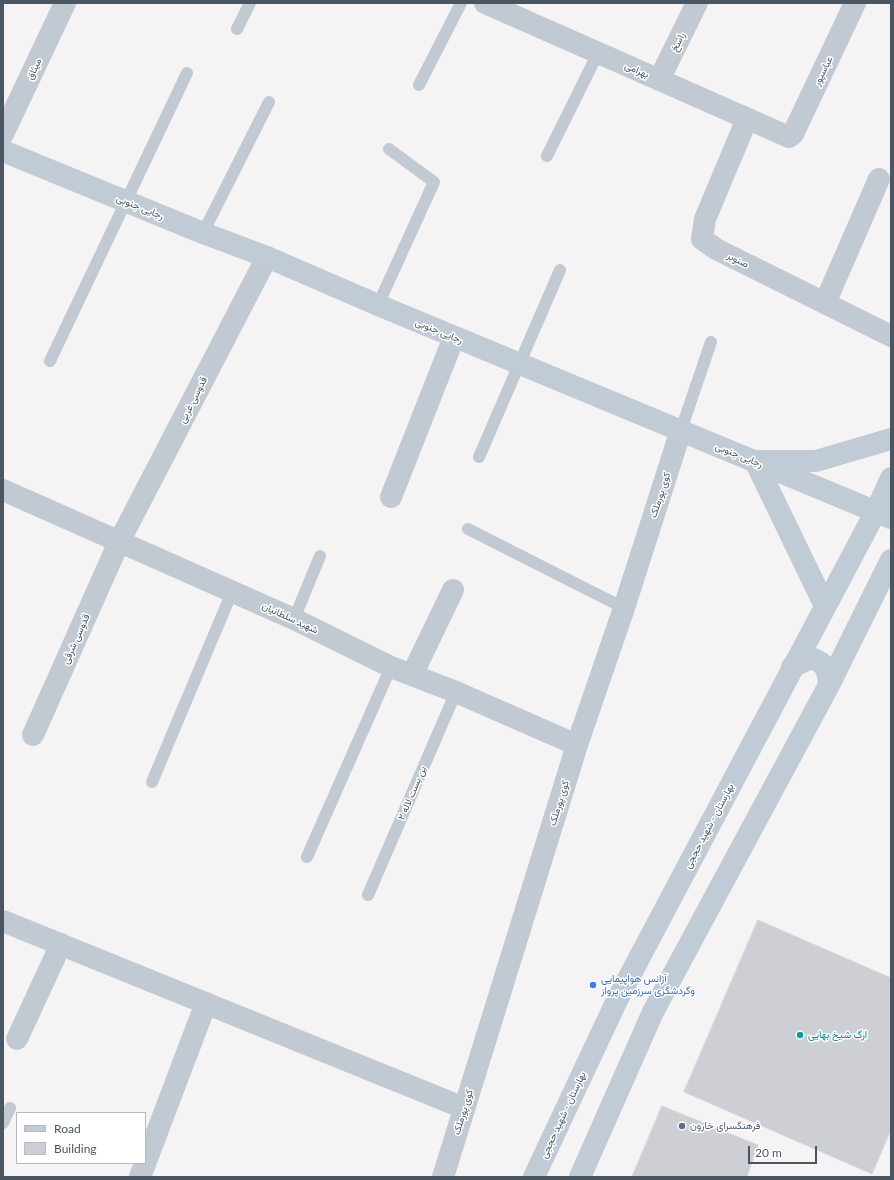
<!DOCTYPE html>
<html>
<head>
<meta charset="utf-8">
<style>
	body { margin:0 }
	#map { position:relative; width:894px; height:1180px; overflow:hidden; background:#f5f3f3; font-family:Lato,sans-serif }
	canvas { display:block }
	.frame { position:absolute; inset:0; border:4px solid #4a5661; pointer-events:none }
	.legend { position:absolute; left:16px; top:1112px; width:130px; height:52px; box-sizing:border-box; background:#fff; border:1px solid #b7bbc0; margin:0; padding:5px 7px; list-style:none; font-size:12px; color:#4a5661 }
	.legend li { display:flex; align-items:center; gap:8px; height:20px }
	.legend b { width:20px; border:1px solid #b7bbc0 }
	.scale { position:absolute; left:748px; top:1146px; width:69px; height:18px; box-sizing:border-box; border:2px solid #4a5661; border-top:0; padding-left:5px; font-size:12px; line-height:14px; white-space:nowrap; color:#4a5661; -webkit-text-stroke:3px #fff; paint-order:stroke }
</style>
</head>
<body>
<div id="map">
<canvas width="894" height="1180"></canvas>
<div class="frame"></div>
<ul class="legend">
<li><b style="height:5px;background:#c1cbd6"></b>Road</li>
<li><b style="height:11px;background:#cdcfd5"></b>Building</li>
</ul>
<div class="scale">20 m</div>
</div>
<script>
const ctx = document.querySelector('canvas').getContext('2d');
ctx.lineJoin = 'round';
function fillPath(path, color) { ctx.fillStyle = color; ctx.fill(path, 'evenodd'); }
function trace(path, color, width, dash) { ctx.strokeStyle = color; ctx.lineWidth = width; ctx.lineCap = dash ? 'butt' : 'round'; ctx.setLineDash(dash || []); ctx.stroke(path); }
function label(font, color, halo, rows, align = 'center') {
  ctx.font = font + ' Lato,Vazirmatn,sans-serif'; ctx.lineWidth = 3; ctx.setLineDash([]); ctx.textBaseline = 'middle'; ctx.strokeStyle = halo; ctx.fillStyle = color; for (const [text, x, y, turn = 0] of rows) {
    ctx.save(); ctx.translate(x, y); ctx.rotate((+turn || 0) * Math.PI / 180); ctx.textAlign = isNaN(turn) ? turn : align; if (halo) ctx.strokeText(text, 0, 0); ctx.fillText(text, 0, 0); ctx.restore();
  }
}
const building = new Path2D(`
	M 758,920 L 891,978 L 891,1130 L 872,1174 L 684,1092 Z
	M 662,1106 L 758,1145 L 747,1177 L 632,1177 Z`);
fillPath(building, '#cdcfd5');
trace(building, '#d7d9de', 1);
trace(new Path2D(`
	M 237,29 L 250,3
	M 419,85 L 461,3
	M 547,156 L 598,53
	M 203,233 L 269,102
	M 378,305 L 434,182 L 389,149
	M 50,361 L 187,73
	M 681,430 L 711,342
	M 479,457 L 560,270
	M 468,529 L 624,608
	M 294,619 L 320,556
	M 152,782 L 232,592
	M 307,857 L 391,667
	M 368,895 L 456,692
	M 3,1123 L 10,1108`), '#c1cad2', 12);
trace(new Path2D(`
	M 485,3 L 789,137 L 793,134 L 855,3
	M 659,80 L 697,3
	M 747,119 L 705,219 L 702,239 L 716,249 L 891,336
	M 3,134 L 65,3
	M 825,303 L 879,179
	M 3,490 L 294,619 L 391,667 L 456,692 L 577,745
	M 391,497 L 454,337
	M 412,675 L 453,590
	M 33,735 L 119,542 L 267,257
	M 3,921 L 464,1108
	M 17,1039 L 61,944
	M 140,1177 L 206,1003
	M 443,1177 L 577,745 L 624,608 L 681,430`), '#c1cad2', 22);
trace(new Path2D(`
	M 3,151 L 203,233 L 267,257 L 378,305 L 891,518
	M 825,606 L 755,461 L 816,461 L 891,439
	M 792,667 L 811,658 C 826,663 828,670 829,685
	M 534,1177 L 618,998 L 876,511 L 891,478
	M 580,1177 L 653,1012 L 829,685 L 891,560`), '#c1cbd6', 22);
for (const [x, y, r, color] of [
	[593,985,4,"#3f7fe0"],
	[800,1035,4,"#0f9aa8"],
	[682,1126,4,"#5c6f8a"]
]) { const dot = new Path2D(); dot.arc(x, y, r, 0, 2 * Math.PI); ctx.fillStyle = color; ctx.fill(dot); trace(dot, '#fff', 1.5); }
label('10px', '#4a5661', '#fff', [
	["راسخ",678,42,-64],
	["میثاق",34,69,-65],
	["بهرامی",637,70,24],
	["عباسپور",823,71,-64],
	["رجایی جنوبی",140,207,22],
	["صنوبر",738,260,27],
	["رجایی جنوبی",439,331,22],
	["قدوسی غربی",193,400,-63],
	["رجایی جنوبی",739,455,22],
	["کوی پورملک",660,495,-72],
	["شهید سلطانیان",290,618,25],
	["قدوسی شرقی",76,639,-66],
	["بن بست لاله ۲",412,793,-67],
	["کوی پورملک",559,803,-73],
	["بهارستان - شهید حججی",709,826,-62],
	["کوی پورملک",463,1112,-73],
	["بهارستان - شهید حججی",563,1115,-65]
]);
label('10px', '#366cbe', '#fff', [
	["آژانس هواپیمایی",601,979],
	["و‌گردشگری سرزمین پرواز",601,991]
], 'left');
label('10px', '#0d838f', '#fff', [
	["ارگ شیخ بهایی",808,1035]
], 'left');
label('10px', '#4e5e75', '#fff', [
	["فرهنگسرای خارون",690,1126]
], 'left');
</script>
</body>
</html>
